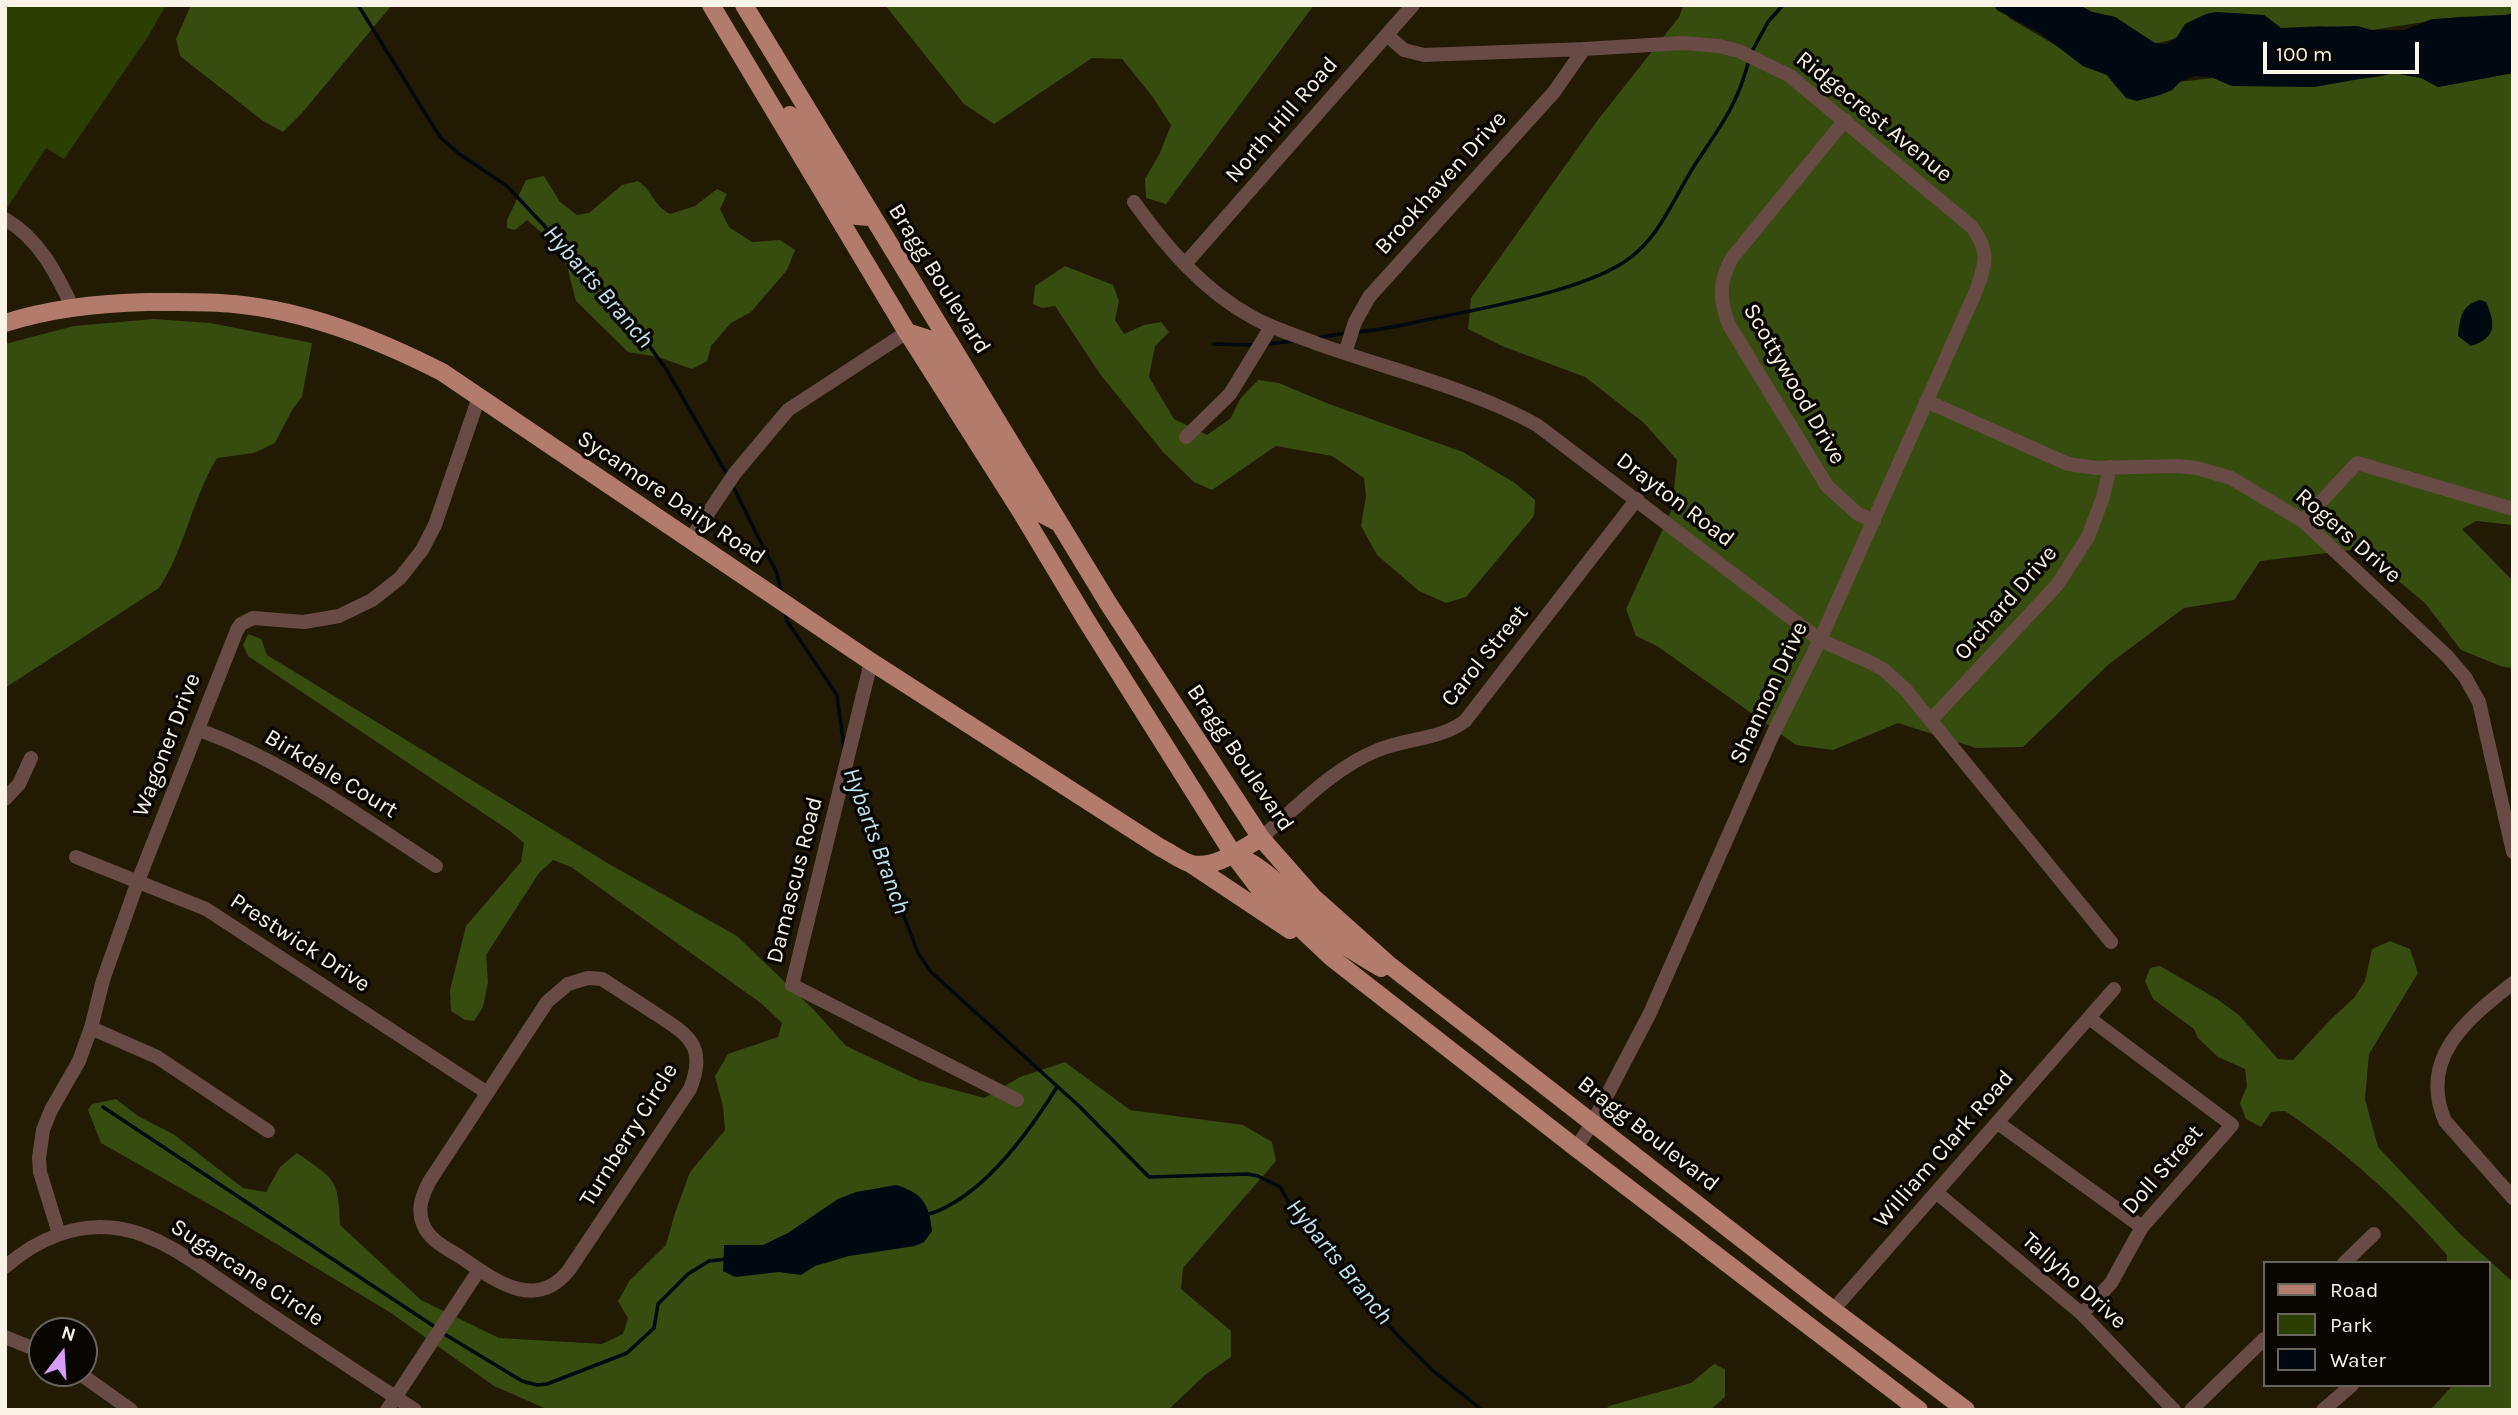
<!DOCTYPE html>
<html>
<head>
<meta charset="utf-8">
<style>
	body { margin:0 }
	#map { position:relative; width:2518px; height:1415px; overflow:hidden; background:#221a03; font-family:Karla,sans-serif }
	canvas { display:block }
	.frame { position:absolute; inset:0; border:7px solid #f9f4e5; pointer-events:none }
	.legend { position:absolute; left:2263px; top:1261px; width:228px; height:126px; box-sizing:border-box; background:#090601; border:2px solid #69655c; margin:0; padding:9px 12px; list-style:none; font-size:21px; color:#f9f4e5 }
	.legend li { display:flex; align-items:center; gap:14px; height:35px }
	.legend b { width:35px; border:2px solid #69655c }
	.north { position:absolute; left:28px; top:1317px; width:70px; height:70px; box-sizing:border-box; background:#090601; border:2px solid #69655c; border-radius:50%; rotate:17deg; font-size:19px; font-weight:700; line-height:28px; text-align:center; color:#f9f4e5 }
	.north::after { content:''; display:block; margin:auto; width:24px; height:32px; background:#d79bf9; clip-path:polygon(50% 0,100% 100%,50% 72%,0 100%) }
	.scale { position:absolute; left:2263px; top:42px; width:156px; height:32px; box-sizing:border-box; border:4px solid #f9f4e5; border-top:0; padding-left:9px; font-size:21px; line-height:24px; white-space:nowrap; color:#f9f4e5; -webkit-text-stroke:5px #090601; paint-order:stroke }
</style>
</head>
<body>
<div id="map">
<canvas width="2518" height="1415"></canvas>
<div class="frame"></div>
<ul class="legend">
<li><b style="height:9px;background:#b37b6c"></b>Road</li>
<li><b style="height:19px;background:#2b3f00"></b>Park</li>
<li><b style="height:19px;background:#000811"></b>Water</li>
</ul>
<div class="north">N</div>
<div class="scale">100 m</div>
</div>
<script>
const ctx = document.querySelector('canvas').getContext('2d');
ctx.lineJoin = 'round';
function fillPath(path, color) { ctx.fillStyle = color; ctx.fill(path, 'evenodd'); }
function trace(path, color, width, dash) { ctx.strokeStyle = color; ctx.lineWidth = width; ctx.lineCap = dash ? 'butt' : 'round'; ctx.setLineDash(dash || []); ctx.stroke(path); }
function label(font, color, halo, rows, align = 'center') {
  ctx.font = font + ' Karla,sans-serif'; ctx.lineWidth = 7; ctx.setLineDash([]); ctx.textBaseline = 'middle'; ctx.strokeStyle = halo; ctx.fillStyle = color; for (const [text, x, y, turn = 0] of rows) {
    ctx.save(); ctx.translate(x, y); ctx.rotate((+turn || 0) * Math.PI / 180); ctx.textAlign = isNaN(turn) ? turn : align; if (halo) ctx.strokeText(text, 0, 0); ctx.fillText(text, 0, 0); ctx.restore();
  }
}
fillPath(new Path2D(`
	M 5,5 L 166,5 L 149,35 L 64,159 L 46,148 L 5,211 Z`), '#2b3f00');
fillPath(new Path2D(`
	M 191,5 L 392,5 L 302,113 L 283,132 L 263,121 L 180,56 L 176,39 Z
	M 885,5 L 1314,5 L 1166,204 L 1146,198 L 1145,179 L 1160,153 L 1171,125 L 1152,96 L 1122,59 L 1092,58 L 994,124 L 964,104 Z
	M 1684,5 L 2000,5 L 2009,18 L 2067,52 L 2083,66 L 2107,75 L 2118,89 L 2213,78 L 2285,85 L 2378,77 L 2394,73 L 2421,78 L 2438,87 L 2513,73 L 2513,525 L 2476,521 L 2462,529 L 2513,581 L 2513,668 L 2503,667 L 2461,650 L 2425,603 L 2360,549 L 2260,561 L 2234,600 L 2184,608 L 2109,664 L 2023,747 L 1976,748 L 1898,723 L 1833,750 L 1796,745 L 1657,646 L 1636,636 L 1626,609 L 1672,509 L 1677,460 L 1644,423 L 1585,377 L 1502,346 L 1468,329 L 1471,298 L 1597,121 L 1679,17 Z
	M 2079,5 L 2513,5 L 2513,13 L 2506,15 L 2457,17 L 2372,30 L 2320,26 L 2281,28 L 2264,15 L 2155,44 L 2115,17 L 2092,12 Z
	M 544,176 L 560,202 L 577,215 L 589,213 L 622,185 L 638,181 C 653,191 653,205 670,214 L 695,206 L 717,189 L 727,194 L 720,209 L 729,227 L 752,242 L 780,240 L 795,250 L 787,270 L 751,312 L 731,323 L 711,346 L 707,361 L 692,369 L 658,357 L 628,352 L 576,301 L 568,270 L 557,246 L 527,220 L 515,230 L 507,228 L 507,220 L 526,180 Z
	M 1065,266 L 1113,285 L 1119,301 L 1115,320 L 1124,334 L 1144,325 L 1161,322 L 1169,332 L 1155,346 L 1149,377 L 1174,419 L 1207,435 L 1231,418 L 1240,399 L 1258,380 L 1279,383 L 1329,404 L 1463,452 L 1515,483 L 1535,500 L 1534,516 L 1466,597 L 1446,603 L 1419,591 L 1377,555 L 1361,526 L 1366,496 L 1364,478 L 1332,456 L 1276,446 L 1212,490 L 1194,482 L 1163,452 L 1100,374 L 1055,306 L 1042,308 L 1033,304 L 1035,286 Z
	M 154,319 L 210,323 L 312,343 L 302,397 L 292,410 L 275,443 L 254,453 L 217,458 C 192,499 185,549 159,588 L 5,688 L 5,344 L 74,326 Z
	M 248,634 L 261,639 L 267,655 L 609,864 L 737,936 L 814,1010 L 846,1046 L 918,1080 L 984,1098 L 1020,1077 L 1065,1062 L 1130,1110 L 1243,1125 L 1272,1142 L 1276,1161 L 1183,1268 L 1181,1289 L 1231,1331 L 1231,1357 L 1205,1375 L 1168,1410 L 549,1410 L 494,1386 L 391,1313 L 235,1219 L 101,1143 L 88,1110 L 92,1104 L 116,1099 L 138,1116 L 173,1134 L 243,1188 L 266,1192 L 280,1167 L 297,1153 C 334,1179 339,1178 340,1225 L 421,1300 L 499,1338 L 602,1344 L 623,1334 L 628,1318 L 618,1301 L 630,1280 L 666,1245 L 675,1213 L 690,1172 L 725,1130 L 723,1107 L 715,1076 L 728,1054 L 778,1037 L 782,1023 L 762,1004 L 571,867 L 553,860 L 539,873 L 486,955 L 488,982 L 483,1007 L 474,1021 L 465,1020 L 451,1011 L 450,990 L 466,926 L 521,862 L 524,843 L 510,831 L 248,656 L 243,645 Z
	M 2390,941 L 2410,949 L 2418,973 L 2369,1054 L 2365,1099 L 2378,1147 L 2460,1234 L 2513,1282 L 2513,1410 L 2430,1410 L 2453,1385 L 2488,1385 L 2488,1263 L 2447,1263 L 2447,1255 C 2400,1201 2344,1150 2285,1111 L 2271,1112 L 2261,1127 L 2246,1119 L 2240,1103 L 2247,1086 L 2245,1069 L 2218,1057 L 2198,1038 L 2194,1029 L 2153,999 L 2145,981 L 2150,968 L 2160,966 L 2217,999 L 2239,1015 L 2278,1059 L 2293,1060 L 2331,1019 L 2354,998 L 2365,981 L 2372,949 Z
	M 1714,1364 L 1725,1369 L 1725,1397 L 1710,1410 L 1605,1410 L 1609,1406 L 1691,1383 Z`), '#374c0f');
fillPath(new Path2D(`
	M 1994,5 L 2079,5 L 2092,12 L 2115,17 L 2155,43 L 2166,44 L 2177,37 L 2185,24 L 2206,14 L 2216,12 L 2264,15 L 2281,28 L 2357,26 L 2372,30 L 2404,30 L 2432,19 L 2506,15 L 2513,13 L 2513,73 L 2438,87 L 2421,78 L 2394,73 L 2314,87 L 2232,86 L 2213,78 L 2195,76 L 2181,81 L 2172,90 L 2160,95 L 2137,101 L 2126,98 L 2107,75 L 2083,66 L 2041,34 L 1997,10 Z
	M 2480,300 L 2486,302 C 2496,325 2496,338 2471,346 L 2458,336 C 2460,319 2461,305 2480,300 Z
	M 896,1185 C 923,1193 929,1204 932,1231 L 924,1242 L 915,1246 L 849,1256 L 815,1266 L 801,1275 L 779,1272 L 735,1277 L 723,1271 L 724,1245 L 763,1245 L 788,1233 L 838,1199 L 856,1192 Z`), '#000811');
trace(new Path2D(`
	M 358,5 L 440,137 L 458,153 L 507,186 L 624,311 L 666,369 L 728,476
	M 1751,53 L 1768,22 L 1783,5
	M 1357,332 C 1384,330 1410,323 1436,318 C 1488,307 1600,288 1637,252 C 1663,229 1677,192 1696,163 C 1721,125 1737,106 1749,60
	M 1316,338 L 1346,333
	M 1213,344 L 1256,345
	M 1267,344 L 1294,341
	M 733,486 L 765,551 L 776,571 L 782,593
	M 785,611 L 787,621 L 837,695 L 844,748
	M 848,780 L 868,822 L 918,953 L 931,972 L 1079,1106 L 1149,1177 L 1247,1174 L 1258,1176 L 1280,1187 L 1295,1213 L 1331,1248 L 1383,1319 L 1403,1341 L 1432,1370 L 1482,1410
	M 103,1107 L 435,1327
	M 926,1215 C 980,1200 1029,1132 1057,1087
	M 441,1332 L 522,1381 L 537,1385 L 547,1384 L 627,1353 L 654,1328 L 658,1304 L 688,1274 L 709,1261 L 727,1259`), '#000811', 3.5);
trace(new Path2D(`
	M 1387,35 L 1404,50 L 1424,55 L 1584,49 L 1683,43 L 1719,46 L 1739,51 L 1790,76 L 1972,227 C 1990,252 1986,263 1976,291 L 1820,640 L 1773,734 L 1650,1013 L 1593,1122 L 1576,1148
	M 1845,120 L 1732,258 C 1719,281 1719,300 1729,325 L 1827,486 L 1858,514 L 1874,521
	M 1134,202 C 1166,247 1203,290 1252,317 C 1273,329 1298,336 1321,345 C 1391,370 1472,389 1537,425 L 1820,640 L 1872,663 L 1884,670 L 1905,689 L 2111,942
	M 5,219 C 39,239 55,271 72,306
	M 1185,264 L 1413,5
	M 1345,353 L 1355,322 L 1369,297 L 1554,92 L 1584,49
	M 1926,401 L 2068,464 L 2096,468 L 2176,466 L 2197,468 L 2231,478 L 2303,521 L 2447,656 L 2465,677 L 2479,702 L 2513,852
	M 1186,437 L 1230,394 L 1271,327
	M 2303,521 L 2357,463 L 2513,509
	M 690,540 L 735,473 L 788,410 L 907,332
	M 871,662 L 792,985 L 1017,1100
	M 1931,720 L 2057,585 L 2088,537 L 2103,497 L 2110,467
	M 199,730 C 285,761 359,816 436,866
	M 5,799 L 19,784 L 31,758
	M 1261,838 C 1297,807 1333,768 1378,750 C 1406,738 1440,740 1465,721 L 1637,499
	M 76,857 L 206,909 L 486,1092
	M 588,978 L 602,979 C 619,990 636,1001 653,1012 C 687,1034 708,1045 690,1089 L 569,1270 C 535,1313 493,1279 459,1256 C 446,1248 429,1240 423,1224 C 417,1209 422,1196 429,1182 L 547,1002 L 568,984 Z
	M 2513,983 C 2467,1019 2418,1058 2445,1121 L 2513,1198
	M 91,1028 L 157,1057 L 268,1131
	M 1998,1123 L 2142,1227
	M 1937,1193 L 2082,1314 L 2174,1410
	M 59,1234 L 40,1172 L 39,1158 L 43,1130 L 51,1110 L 79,1061 L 91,1028 L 103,980 L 138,881 L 237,630 L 241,624 L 253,618 L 304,622 L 339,616 L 372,600 L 400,578 L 422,550 L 435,525 L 479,397
	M 2344,1263 L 2374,1234
	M 5,1267 C 37,1239 78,1221 122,1229 C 166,1237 205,1271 242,1295 C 299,1334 357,1372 415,1410
	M 1833,1310 L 2114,989
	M 2082,1314 L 2111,1283 L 2142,1227 L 2232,1125 L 2089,1018
	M 5,1337 L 42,1352
	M 79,1373 L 131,1410
	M 387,1410 L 479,1270
	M 2191,1410 L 2264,1339
	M 2323,1410 L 2352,1385`), '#674b44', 14);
trace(new Path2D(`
	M 711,5 L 907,332 L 1023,515 L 1086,620 L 1233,854 L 1261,891 L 1332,958 L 1576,1148 L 1919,1410
	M 744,5 L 1108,603 L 1261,838 L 1313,897 L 1388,964 L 1833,1310 L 1966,1410
	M 790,115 L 847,207 L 856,216 L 871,217
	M 5,323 C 52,308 99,303 148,302 C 176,302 206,301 234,304 C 307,311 377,339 442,372 L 867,659 L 1161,848 C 1170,852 1182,862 1192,864 C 1216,869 1241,849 1261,838
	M 907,332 L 932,340 L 1040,513 L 1059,523
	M 1236,855 C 1277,873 1293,904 1326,932 C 1343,946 1362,957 1381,968
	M 1191,864 L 1290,930`), '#b37b6c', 18);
label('23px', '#f9f4e5', '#090601', [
	["Ridgecrest Avenue",1874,117,39],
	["North Hill Road",1282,120,-49],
	["Brookhaven Drive",1441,183,-48],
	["Bragg Boulevard",939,279,58],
	["Scottywood Drive",1794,384,60],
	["Sycamore Dairy Road",671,498,34],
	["Drayton Road",1675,500,37],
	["Rogers Drive",2348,536,41],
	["Orchard Drive",2006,603,-49],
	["Carol Street",1485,656,-51],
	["Shannon Drive",1769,693,-65],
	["Wagoner Drive",167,745,-69],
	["Bragg Boulevard",1240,758,56],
	["Birkdale Court",331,774,31],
	["Damascus Road",795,880,-76],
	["Prestwick Drive",300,943,33],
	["Bragg Boulevard",1648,1134,38],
	["Turnberry Circle",629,1135,-58],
	["William Clark Road",1944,1149,-49],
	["Doll Street",2163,1170,-49],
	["Sugarcane Circle",247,1273,33],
	["Tallyho Drive",2074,1281,42]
]);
label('italic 24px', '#bfe5f7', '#090601', [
	["Hybarts Branch",598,287,49],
	["Hybarts Branch",876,841,70],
	["Hybarts Branch",1339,1262,51]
]);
</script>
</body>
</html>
